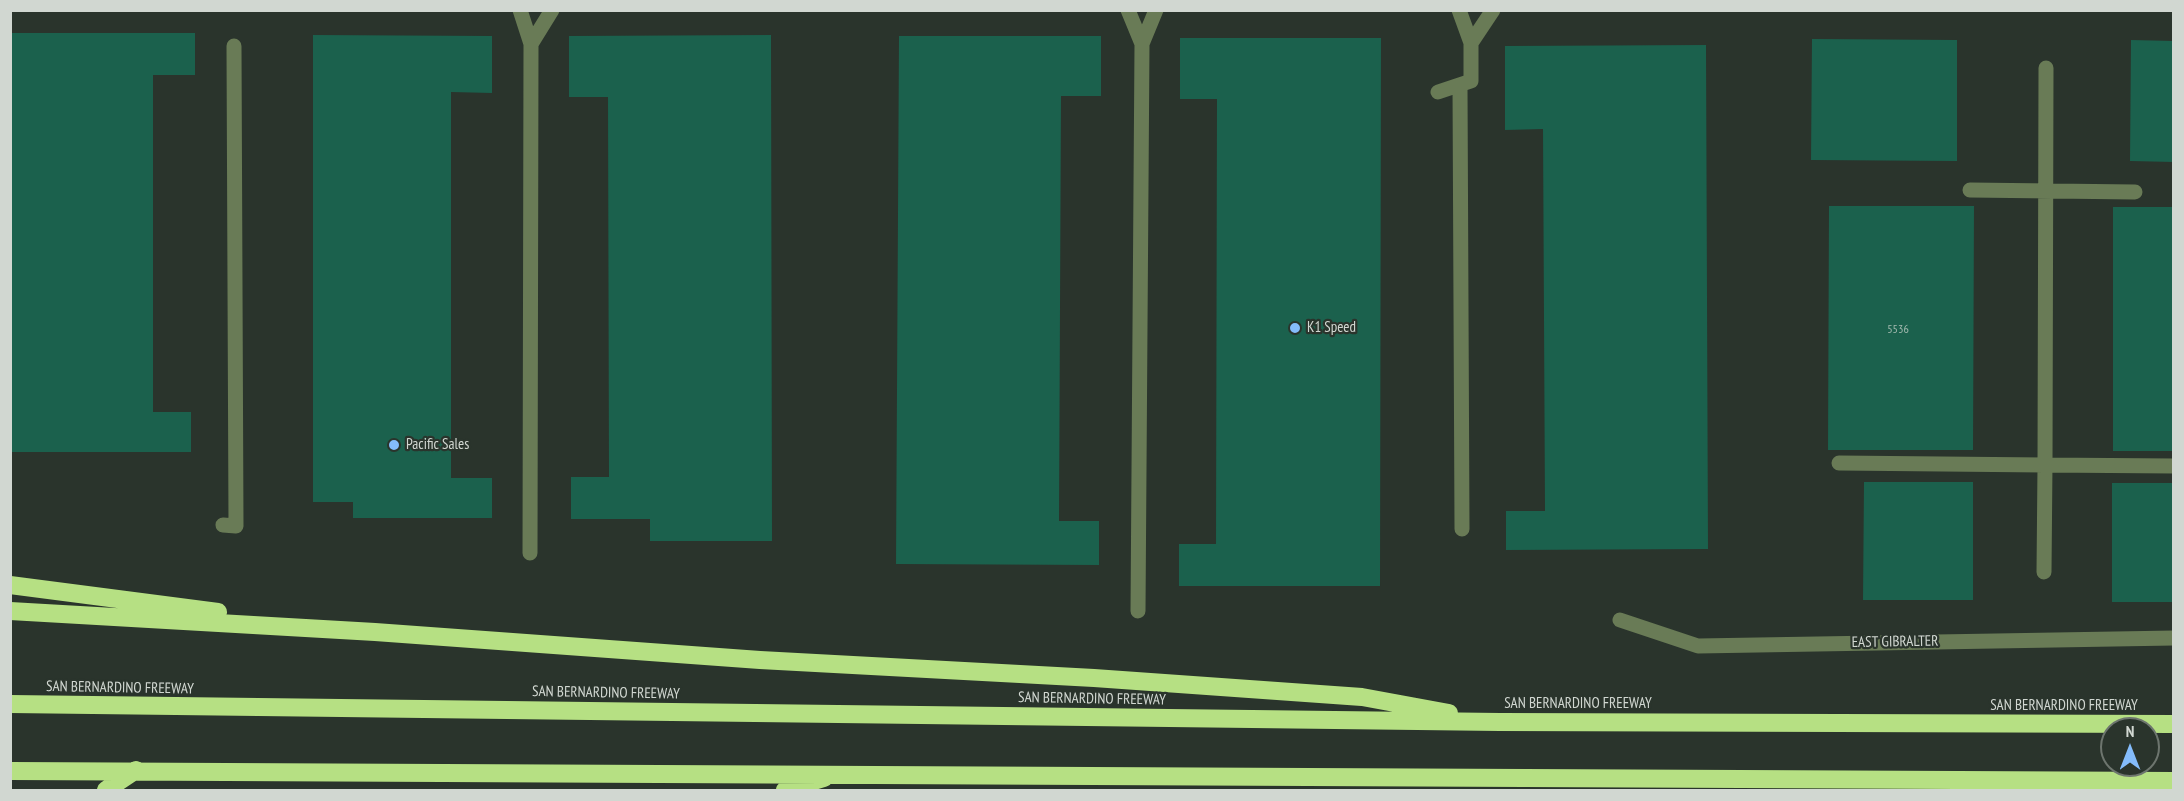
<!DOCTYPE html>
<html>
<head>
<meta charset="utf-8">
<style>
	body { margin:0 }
	#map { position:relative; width:2184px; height:801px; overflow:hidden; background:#2a342c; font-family:"PT Sans Narrow",sans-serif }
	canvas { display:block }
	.frame { position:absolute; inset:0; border:12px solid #d1d7d1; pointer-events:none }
	.north { position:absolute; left:2100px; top:717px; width:60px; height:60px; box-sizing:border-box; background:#2a342c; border:2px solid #6d756e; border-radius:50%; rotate:0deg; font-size:16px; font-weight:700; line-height:24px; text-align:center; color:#d1d7d1 }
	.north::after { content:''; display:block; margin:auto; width:21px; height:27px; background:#84bcfb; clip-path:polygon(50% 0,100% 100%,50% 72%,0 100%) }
</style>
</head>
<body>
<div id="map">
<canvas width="2184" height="801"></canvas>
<div class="frame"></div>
<div class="north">N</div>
</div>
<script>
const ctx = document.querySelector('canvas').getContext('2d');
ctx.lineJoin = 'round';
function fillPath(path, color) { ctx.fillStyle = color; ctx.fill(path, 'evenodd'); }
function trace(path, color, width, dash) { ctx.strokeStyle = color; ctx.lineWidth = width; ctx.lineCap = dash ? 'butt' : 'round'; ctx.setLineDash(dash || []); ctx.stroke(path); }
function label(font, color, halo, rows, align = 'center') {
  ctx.font = font + ' "PT Sans Narrow",sans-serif'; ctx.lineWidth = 4.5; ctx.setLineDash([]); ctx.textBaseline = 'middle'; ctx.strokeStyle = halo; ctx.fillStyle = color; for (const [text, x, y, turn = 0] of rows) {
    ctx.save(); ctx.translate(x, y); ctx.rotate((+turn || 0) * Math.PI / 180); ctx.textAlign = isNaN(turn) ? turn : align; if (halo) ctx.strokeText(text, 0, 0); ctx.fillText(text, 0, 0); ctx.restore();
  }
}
fillPath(new Path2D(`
	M 10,33 L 195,33 L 195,75 L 153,75 L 153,412 L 191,412 L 191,452 L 10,452 Z
	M 313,35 L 492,36 L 492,93 L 451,92 L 451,478 L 492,478 L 492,518 L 353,518 L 353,502 L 313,502 Z
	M 771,35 L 772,541 L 650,541 L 650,519 L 571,519 L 571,477 L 609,477 L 608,97 L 569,97 L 569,36 Z
	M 899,36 L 1101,36 L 1101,96 L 1061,96 L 1059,521 L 1099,521 L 1099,565 L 896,564 Z
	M 1180,38 L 1381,38 L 1380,586 L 1179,586 L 1179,544 L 1216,544 L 1217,99 L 1180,99 Z
	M 1812,39 L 1957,40 L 1957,161 L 1811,160 Z
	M 2131,40 L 2174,41 L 2174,162 L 2130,161 Z
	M 1706,45 L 1708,549 L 1506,550 L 1506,511 L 1545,511 L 1543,129 L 1505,130 L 1505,46 Z
	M 1829,206 L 1974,206 L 1973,450 L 1828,450 Z
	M 2113,207 L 2174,207 L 2174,451 L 2113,451 Z
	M 1864,482 L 1973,482 L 1973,600 L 1863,600 Z
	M 2112,483 L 2174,483 L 2174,602 L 2112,602 Z`), '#1b614d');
trace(new Path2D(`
	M 520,10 L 531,44 L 530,553
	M 1128,10 L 1142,44
	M 1471,43 L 1493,10
	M 531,44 L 552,10
	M 1460,85 L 1462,529
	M 1438,92 L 1471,81 L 1471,43 L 1459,10
	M 1970,190 L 2135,192
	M 1839,463 L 2045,465 L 2046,68
	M 223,525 L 236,526 L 234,46
	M 2044,572 L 2045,465 L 2174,466
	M 1138,611 L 1142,44 L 1156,10
	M 1620,620 L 1698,646 L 2174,638`), '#697b56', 15);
trace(new Path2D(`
	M 10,585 L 218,612
	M 10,611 L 375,632 L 760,660 L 1094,678 L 1362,697 L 1449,713
	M 10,704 L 1500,722 L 2174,724
	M 10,771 L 2174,781
	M 106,790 L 136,770
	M 785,790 L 824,778`), '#b6e083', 18);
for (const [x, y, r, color] of [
	[1295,328,6,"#84bcfb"],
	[394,445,6,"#84bcfb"]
]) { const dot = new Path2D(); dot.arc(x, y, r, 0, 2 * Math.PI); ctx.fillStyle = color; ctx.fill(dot); trace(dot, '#2a342c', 2); }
label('12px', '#a4bab0', null, [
	["5536",1898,330]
]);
label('15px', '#d1d7d1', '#2a342c', [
	["K1 Speed",1307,328],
	["Pacific Sales",406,445]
], 'left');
label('15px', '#d1d7d1', '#2a342c', [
	["EAST GIBRALTER",1895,642,-1],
	["SAN BERNARDINO FREEWAY",120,688,1],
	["SAN BERNARDINO FREEWAY",606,693,1],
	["SAN BERNARDINO FREEWAY",1092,699,1],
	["SAN BERNARDINO FREEWAY",1578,704],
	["SAN BERNARDINO FREEWAY",2064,706]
]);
</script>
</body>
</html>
